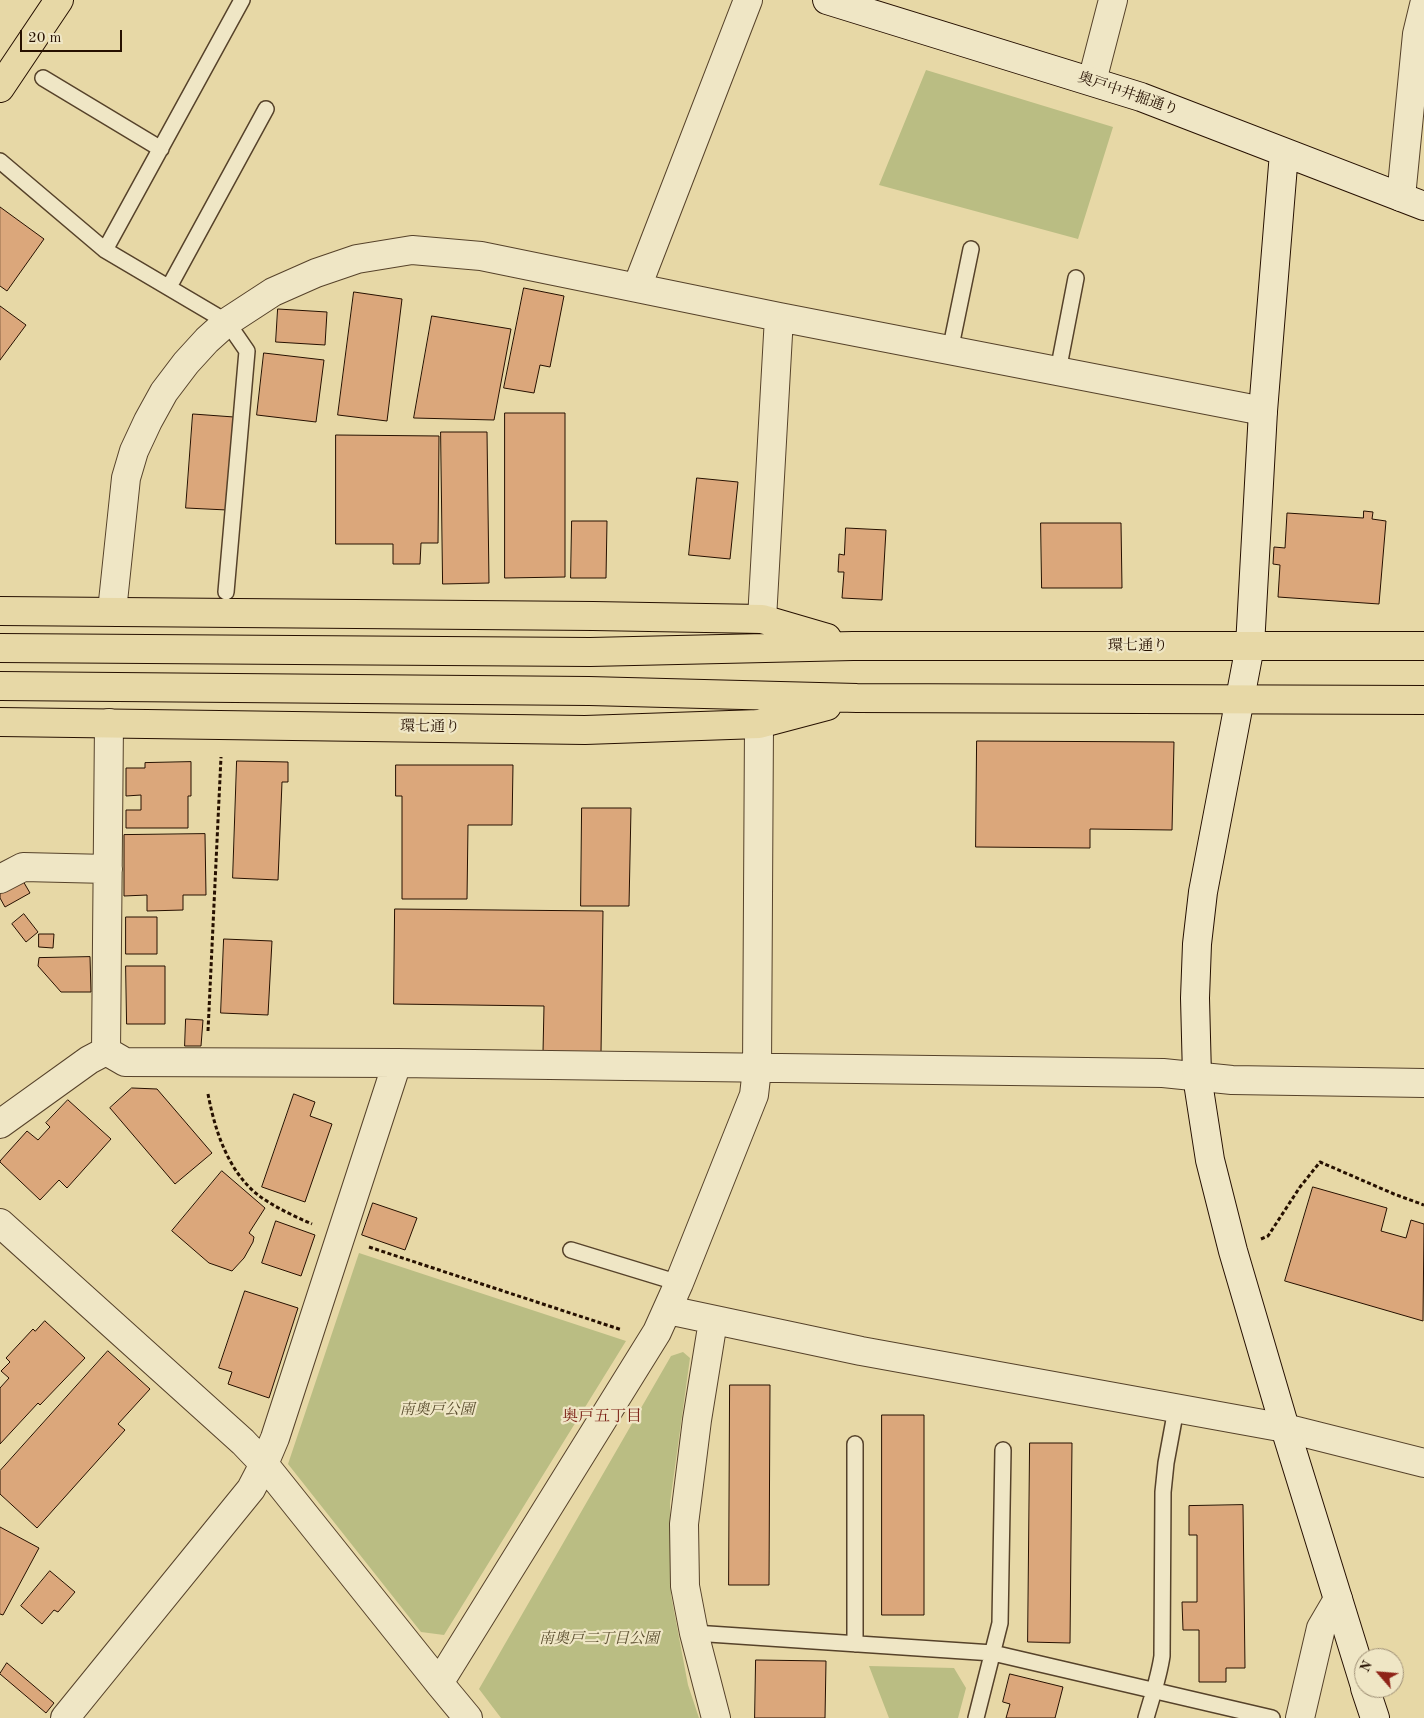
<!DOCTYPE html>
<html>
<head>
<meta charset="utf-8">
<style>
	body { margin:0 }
	#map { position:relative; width:1424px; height:1718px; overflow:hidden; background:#e7d8a6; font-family:"Old Standard TT",serif }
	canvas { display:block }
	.north { position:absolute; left:1354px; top:1648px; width:50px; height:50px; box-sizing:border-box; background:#efe6c5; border:1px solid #9f9076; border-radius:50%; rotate:297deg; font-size:14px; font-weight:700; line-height:20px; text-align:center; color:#261000 }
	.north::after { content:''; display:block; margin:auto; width:18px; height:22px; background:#8f2418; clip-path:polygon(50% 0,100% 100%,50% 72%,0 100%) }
	.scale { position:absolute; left:20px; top:30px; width:102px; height:22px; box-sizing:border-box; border:2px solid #261000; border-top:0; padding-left:6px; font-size:15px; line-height:18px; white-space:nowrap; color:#261000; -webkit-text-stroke:4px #efe6c5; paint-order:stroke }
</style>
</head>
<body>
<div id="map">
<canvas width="1424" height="1718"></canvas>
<div class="north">N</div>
<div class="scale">20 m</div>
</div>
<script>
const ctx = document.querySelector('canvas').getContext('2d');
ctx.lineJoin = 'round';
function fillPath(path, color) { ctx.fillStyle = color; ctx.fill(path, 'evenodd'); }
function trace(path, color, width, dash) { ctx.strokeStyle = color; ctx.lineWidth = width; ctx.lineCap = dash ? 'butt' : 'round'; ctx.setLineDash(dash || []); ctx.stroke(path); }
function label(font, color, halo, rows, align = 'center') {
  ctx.font = font + ' "Old Standard TT","Noto Serif JP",serif'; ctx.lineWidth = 4.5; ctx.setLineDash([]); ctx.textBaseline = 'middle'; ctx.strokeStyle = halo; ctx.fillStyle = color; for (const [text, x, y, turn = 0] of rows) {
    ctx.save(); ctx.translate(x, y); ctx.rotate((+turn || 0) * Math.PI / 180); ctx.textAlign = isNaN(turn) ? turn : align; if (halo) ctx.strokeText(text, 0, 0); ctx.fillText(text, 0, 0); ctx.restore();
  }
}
fillPath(new Path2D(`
	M 926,70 L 1113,127 L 1078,239 L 879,185 Z
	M 359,1253 L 626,1341 L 444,1635 L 421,1632 L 288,1464 Z
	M 683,1352 L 690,1358 L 670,1503 L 671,1595 L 688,1685 L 699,1718 L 501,1718 L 479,1689 L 671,1356 Z
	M 869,1666 L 954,1668 L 966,1688 L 958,1718 L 889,1718 Z`), '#babd83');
const building = new Path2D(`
	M 0,207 L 44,239 L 7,291 L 0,286 Z
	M 524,288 L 564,296 L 550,367 L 540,365 L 534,393 L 504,388 Z
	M 354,292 L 402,299 L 387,421 L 338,415 Z
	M 0,306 L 26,325 L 0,360 Z
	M 278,309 L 327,312 L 325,345 L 276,342 Z
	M 432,316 L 511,329 L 494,420 L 414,418 Z
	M 264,353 L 324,360 L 316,422 L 257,415 Z
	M 505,413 L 565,413 L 565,577 L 505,578 Z
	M 193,414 L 234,417 L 227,510 L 186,508 Z
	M 441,432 L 487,432 L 489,583 L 443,584 Z
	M 336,435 L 439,436 L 438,543 L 421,543 L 420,564 L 393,564 L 393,544 L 336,544 Z
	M 697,478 L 738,482 L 730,559 L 689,555 Z
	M 1364,511 L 1373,512 L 1372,519 L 1386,521 L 1379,604 L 1278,597 L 1280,565 L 1273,564 L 1274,547 L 1285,548 L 1287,513 L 1363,518 Z
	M 572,521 L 607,521 L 606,578 L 571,578 Z
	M 1041,523 L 1121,523 L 1122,588 L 1042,588 Z
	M 846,528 L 886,530 L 882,600 L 842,598 L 844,572 L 838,572 L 839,554 L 844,555 Z
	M 977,741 L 1174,742 L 1172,830 L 1090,829 L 1090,848 L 976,847 Z
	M 237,761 L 288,762 L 288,782 L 282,782 L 278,880 L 233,878 Z
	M 191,762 L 191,796 L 188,796 L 188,828 L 126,828 L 126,810 L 141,810 L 141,795 L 126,796 L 126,768 L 145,768 L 145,763 Z
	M 396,765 L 513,765 L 512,825 L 468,825 L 467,899 L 402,899 L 402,796 L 396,796 Z
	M 582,808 L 631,808 L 629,906 L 581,906 Z
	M 205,834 L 206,895 L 183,895 L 183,910 L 147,911 L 147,895 L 124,896 L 124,835 Z
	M 23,881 L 30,893 L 5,907 L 0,898 L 0,893 Z
	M 395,909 L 603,911 L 601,1053 L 543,1052 L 544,1006 L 394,1004 Z
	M 24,914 L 38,932 L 26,942 L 12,924 Z
	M 126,917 L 157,917 L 157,954 L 126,954 Z
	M 39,934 L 54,934 L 53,948 L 39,947 Z
	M 224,939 L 272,941 L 268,1015 L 221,1013 Z
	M 90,957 L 91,992 L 61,992 L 38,966 L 39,958 Z
	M 126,966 L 165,966 L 165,1024 L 127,1024 Z
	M 186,1019 L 203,1020 L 201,1046 L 185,1046 Z
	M 132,1088 L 157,1089 L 212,1153 L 175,1184 L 110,1108 Z
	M 294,1094 L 315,1102 L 310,1116 L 332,1124 L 305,1202 L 262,1187 Z
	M 68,1100 L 111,1139 L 67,1188 L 59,1180 L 40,1200 L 0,1162 L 0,1161 L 27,1131 L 38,1140 L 50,1127 L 46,1123 Z
	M 222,1171 L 265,1208 L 249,1233 L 254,1237 L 253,1242 L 244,1258 L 232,1271 L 209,1263 L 172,1231 Z
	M 1313,1187 L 1387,1208 L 1381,1231 L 1406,1238 L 1411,1220 L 1424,1224 L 1423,1321 L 1285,1281 Z
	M 373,1203 L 417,1218 L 405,1250 L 362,1235 Z
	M 276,1221 L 315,1235 L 301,1276 L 262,1263 Z
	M 245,1291 L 298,1308 L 269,1398 L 228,1384 L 232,1372 L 219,1368 Z
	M 45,1321 L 85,1358 L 40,1405 L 38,1403 L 0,1444 L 0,1388 L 9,1378 L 1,1371 L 10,1362 L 6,1358 L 33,1329 L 35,1331 Z
	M 108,1351 L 150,1389 L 118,1424 L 125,1430 L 37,1528 L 0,1494 L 0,1471 Z
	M 730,1385 L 770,1385 L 769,1585 L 729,1585 Z
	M 882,1415 L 924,1415 L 924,1615 L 882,1615 Z
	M 1030,1443 L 1072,1443 L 1070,1643 L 1028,1642 Z
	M 1243,1505 L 1245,1668 L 1226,1668 L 1226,1682 L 1199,1682 L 1199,1630 L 1183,1630 L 1182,1602 L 1197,1602 L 1197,1535 L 1189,1535 L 1189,1506 Z
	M 0,1527 L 39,1548 L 3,1615 L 0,1614 Z
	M 50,1571 L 75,1592 L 58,1612 L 54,1610 L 42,1624 L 21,1606 Z
	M 756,1660 L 826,1661 L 825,1718 L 755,1718 Z
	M 7,1663 L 54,1703 L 46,1713 L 0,1674 Z
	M 1010,1674 L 1063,1687 L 1055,1718 L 1006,1718 L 1010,1704 L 1003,1702 Z`);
fillPath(building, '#dba77b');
trace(building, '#261000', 1);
const lane = new Path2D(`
	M 43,78 L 161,149
	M 0,161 L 105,250 L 227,322 L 247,351 L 226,592
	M 105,250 L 242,0
	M 169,287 L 266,109
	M 950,351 L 971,249
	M 1058,371 L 1076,278
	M 571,1250 L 679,1283
	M 694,1633 L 993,1653 L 1272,1718
	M 855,1644 L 855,1444
	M 976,1718 L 1000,1623 L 1003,1450
	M 1146,1718 C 1152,1697 1159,1677 1162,1656 L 1163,1492 L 1166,1463 L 1176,1409`);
const street = new Path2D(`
	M 1092,81 L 1113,0
	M 1401,197 L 1417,34 L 1424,5
	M 637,287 L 748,0
	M 112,611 L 126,478 L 134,451 L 148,421 L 164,392 L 186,363 L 207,340 L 227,322 L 273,292 L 316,273 L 357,259 L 412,250 L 481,256 L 779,317 L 1263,411
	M 762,619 L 779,317
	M 109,723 L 106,1051 L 125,1062 L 397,1063 L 1163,1073 L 1232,1080 L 1424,1083
	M 0,879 L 23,867 L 108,869
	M 0,1124 L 89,1060 L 106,1051
	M 0,1223 L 243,1442 L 264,1464 L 439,1683 L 657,1332 L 679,1283 L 754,1095 L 757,1069 L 759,724
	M 668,1310 L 861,1351 L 1285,1428 L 1424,1463
	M 713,1321 L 697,1420 L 684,1524 L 685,1586 L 694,1633 L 716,1718
	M 439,1683 L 468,1718
	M 65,1718 L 251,1489 L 264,1464 L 275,1438 L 397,1063
	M 1300,1718 L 1321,1628 L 1338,1599`);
const secondary = new Path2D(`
	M 827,0 L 1141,97 L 1424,206
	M 1284,153 L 1263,411 L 1250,646 L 1203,892 L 1197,944 L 1195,998 L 1197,1076 L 1210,1160 L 1233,1251 L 1285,1428 L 1364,1683
	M 1365,1688 L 1375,1718`);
const primary = new Path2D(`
	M 0,88 L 59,0
	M 0,611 L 593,616 L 762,619 L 827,638
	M 0,648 L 590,652 L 853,646 L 1424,646
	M 0,686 L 589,691 L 857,698 L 1424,700
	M 0,722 L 585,730 L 759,724 L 827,706`);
trace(lane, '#56422a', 18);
trace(street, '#56422a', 30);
trace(secondary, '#261000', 30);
trace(primary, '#261000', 30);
trace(new Path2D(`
	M 208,1031 L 221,757
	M 208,1094 C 215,1131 228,1171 258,1195 C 274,1207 294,1216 312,1224
	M 1261,1239 L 1268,1236 L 1300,1187 L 1320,1162 L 1394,1194 L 1424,1205
	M 369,1247 L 622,1330`), '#261000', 3, [4, 2.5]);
trace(lane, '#efe6c5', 15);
trace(street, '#efe6c5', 28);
trace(secondary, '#efe6c5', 28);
trace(primary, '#e7d8a6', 28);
label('15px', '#261000', '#efe6c5', [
	["奥戸中井掘通り",1128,94,19],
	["環七通り",1138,646],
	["環七通り",430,727,1]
]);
label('italic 15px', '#5a4d2e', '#efe6c5', [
	["南奥戸公園",437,1410],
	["南奥戸二丁目公園",599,1639]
]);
label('16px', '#7a1f14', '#efe6c5', [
	["奥戸五丁目",602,1417]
]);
</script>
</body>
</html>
